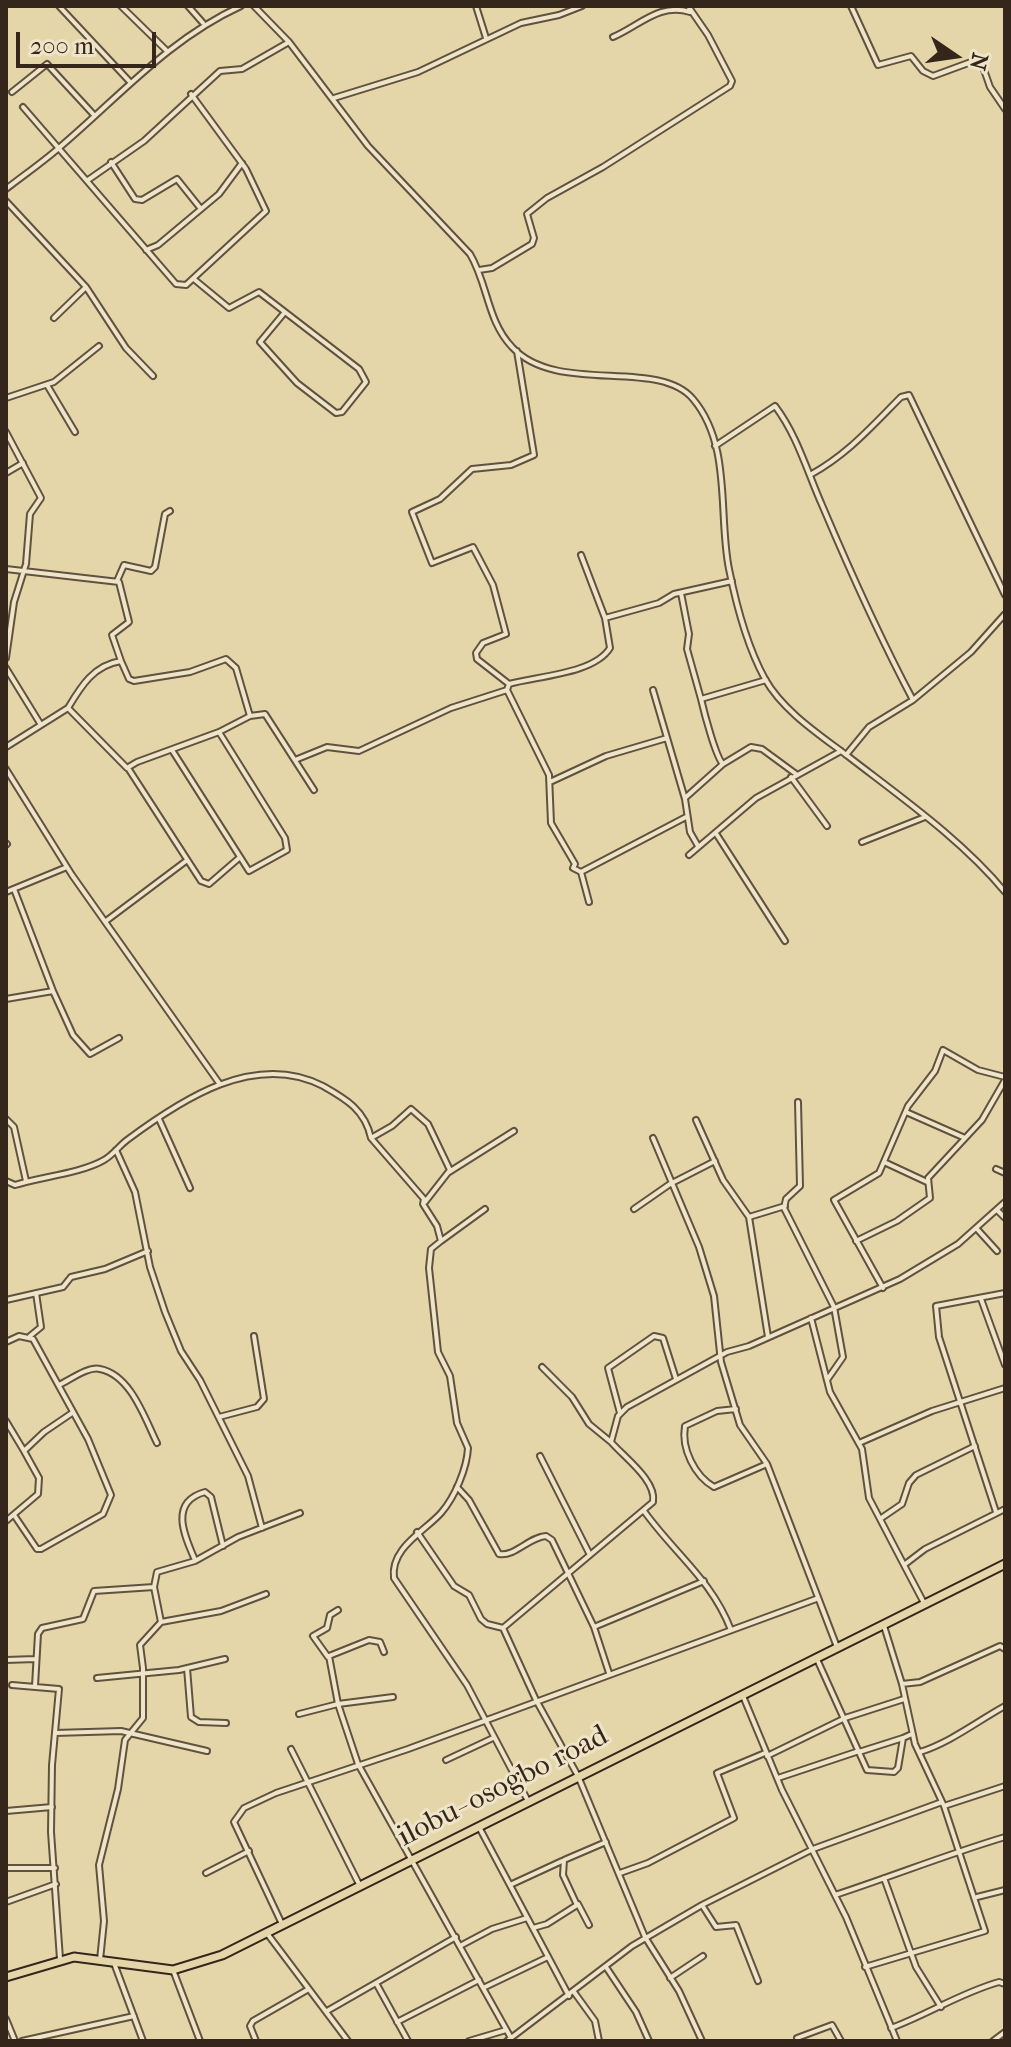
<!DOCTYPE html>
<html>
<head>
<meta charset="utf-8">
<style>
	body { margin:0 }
	#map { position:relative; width:1011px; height:2047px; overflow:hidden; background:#e5d6aa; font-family:"IM FELL French Canon",serif }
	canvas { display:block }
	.frame { position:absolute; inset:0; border:8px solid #35261c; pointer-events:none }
	.north { position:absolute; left:915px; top:16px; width:80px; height:80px; -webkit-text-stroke:6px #eee4c8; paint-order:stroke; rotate:103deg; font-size:22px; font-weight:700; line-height:32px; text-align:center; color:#35261c }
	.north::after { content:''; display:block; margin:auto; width:28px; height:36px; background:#35261c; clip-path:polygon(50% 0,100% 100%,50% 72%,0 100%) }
	.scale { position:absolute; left:16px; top:32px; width:140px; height:36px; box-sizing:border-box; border:4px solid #35261c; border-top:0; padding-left:10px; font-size:24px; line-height:28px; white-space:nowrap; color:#35261c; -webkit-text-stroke:6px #eee4c8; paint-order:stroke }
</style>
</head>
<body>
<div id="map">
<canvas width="1011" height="2047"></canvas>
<div class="frame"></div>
<div class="north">N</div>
<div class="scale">200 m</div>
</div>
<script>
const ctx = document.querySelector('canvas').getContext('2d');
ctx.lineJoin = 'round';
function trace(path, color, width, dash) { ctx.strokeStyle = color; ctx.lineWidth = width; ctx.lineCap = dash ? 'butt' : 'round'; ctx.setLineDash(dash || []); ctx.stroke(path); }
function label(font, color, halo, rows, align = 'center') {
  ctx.font = font + ' "IM FELL French Canon",serif'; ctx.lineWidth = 6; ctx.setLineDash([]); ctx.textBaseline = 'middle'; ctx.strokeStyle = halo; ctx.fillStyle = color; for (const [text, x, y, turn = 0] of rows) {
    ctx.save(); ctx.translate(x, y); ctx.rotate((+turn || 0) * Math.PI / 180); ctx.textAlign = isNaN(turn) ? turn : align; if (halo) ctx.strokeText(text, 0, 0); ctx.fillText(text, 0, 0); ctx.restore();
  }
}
const minor = new Path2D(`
	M 59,6 L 131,83
	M 121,6 L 166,50
	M 188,6 L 203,23
	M 254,6 L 289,42 L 368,146 L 470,254 C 488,284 487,321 512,347 C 557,396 658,357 693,399 C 732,445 718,515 729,569 C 736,604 748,648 765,679 C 783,711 820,735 849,757 C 902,798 962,840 1005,892
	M 476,6 L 486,38
	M 851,6 L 878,65 L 911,56 L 923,71 L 933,76 L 971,62 L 983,67 L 990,87 L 1005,109
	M 613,37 C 639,26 660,2 690,12
	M 12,92 L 47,64 L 94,115
	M 334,98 L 418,72 L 521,23 L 559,15 L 582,6
	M 23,107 L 176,284 L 186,285 L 266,211 L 246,169 L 191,94
	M 111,162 L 135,199 L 142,200 L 177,179 L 201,209
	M 88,180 L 144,141 L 220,71 L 242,69 L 289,42
	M 6,189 C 24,175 43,162 60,147 C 120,96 169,39 241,6
	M 6,201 L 86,287 L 126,348 L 153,376
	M 146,250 L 158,245 L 219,194 L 242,163
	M 479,270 L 492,268 L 532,244 L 534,238 L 527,214 L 547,198 L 603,167 L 730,86 L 732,81 L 708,35 L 688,6
	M 195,280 L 229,308 L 259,292 L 359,369 L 366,382 L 342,412 L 336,413 L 297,383 L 260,342 L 285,312
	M 54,318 L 86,287
	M 517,351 L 534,455 L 511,465 L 472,469 L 440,499 L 412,512 L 432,563 L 473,547 L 493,585 L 506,634 L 483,643 L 476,653 L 477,659 L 509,684 L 507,690 L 549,775 L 551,823 L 575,864 L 573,868 L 581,872 L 589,902
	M 47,385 L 75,432
	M 6,398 L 54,382 L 99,346
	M 6,432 L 41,498 L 30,514 L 26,564 L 14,602 L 6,658
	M 715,446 L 775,406 C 797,435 807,471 822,505 C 850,571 879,636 913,700 L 869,727 L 846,755
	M 6,473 L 23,463
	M 810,475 C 848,454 871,427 901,397 L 909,395 L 1005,595
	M 581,555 L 605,618 L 659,603 L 674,594 L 732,581
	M 6,569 L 119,582 L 129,622 L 112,635 L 121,661
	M 117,581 L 124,565 L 151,571 L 155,567 L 165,514 L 170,511
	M 681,593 L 689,634 L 687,649 L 701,699
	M 6,668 L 41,725
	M 509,684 C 537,676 594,674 610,648 L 605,618
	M 653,690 L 685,799 L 690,832 L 698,846
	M 913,700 L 971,652 L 1005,614
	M 68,708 C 81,686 94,665 121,661 L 129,679 L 134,681 L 190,672 L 226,659 L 236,668 L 250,716
	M 219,732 L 250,716 L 265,714 L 314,790
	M 6,747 L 68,708 L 127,768 L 137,762 L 219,732 L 285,838 L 287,850 L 249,871 L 172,750
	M 295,760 L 327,747 L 359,751 L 451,708 L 507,690
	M 723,764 C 716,758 704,712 701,699 L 766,680
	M 128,768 L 201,881 L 209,884 L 239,858
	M 6,769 L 72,875 L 219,1083
	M 791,777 L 827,826
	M 550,782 L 606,756 L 667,738
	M 685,798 L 723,764 L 751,747 L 762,749 L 796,774
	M 717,835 L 785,941
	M 862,842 L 925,817
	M 6,845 L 7,844
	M 689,855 L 756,798 L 841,751
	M 581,872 L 686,817
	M 14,889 L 53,991
	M 6,892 L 67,867
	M 106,921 L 186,861
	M 6,999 L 53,991 L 73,1035 L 90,1054 L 119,1038
	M 798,1102 L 800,1186 L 786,1199 L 784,1208 L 834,1307 L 843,1357 L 827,1380
	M 906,1112 L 965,1138
	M 6,1119 L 14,1127 L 26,1181
	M 159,1119 L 190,1188
	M 696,1120 L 723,1180 L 749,1217 L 768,1337
	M 371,1138 L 392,1126 L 411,1109 L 428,1124 L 450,1170 L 425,1202
	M 653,1138 L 699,1247 L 714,1296 L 721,1362 L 740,1425 L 767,1464 L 837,1647
	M 116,1150 L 135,1192 L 150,1267 L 165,1312 L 181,1351 L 200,1380 L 248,1476 L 262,1528
	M 884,1162 L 927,1182
	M 996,1169 L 1005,1173
	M 449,1172 L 514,1131
	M 6,1181 L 15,1185 C 40,1177 82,1173 104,1160 C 113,1155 119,1146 127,1140 C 182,1099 255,1051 323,1086 C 346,1099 365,1110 371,1138 L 424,1199 L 423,1204 L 437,1226 L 441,1241 L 431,1249 L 429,1268 L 438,1352 L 450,1376 L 457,1423 L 468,1448 C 467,1468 455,1497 441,1513 C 425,1531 390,1548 394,1578 L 467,1685 L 528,1801
	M 634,1209 L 670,1184 L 715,1161
	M 997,1210 L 1005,1218
	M 749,1217 L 785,1206
	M 977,1229 L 997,1251
	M 441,1241 L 485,1209
	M 856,1241 L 897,1221 L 930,1198 L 928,1178 L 982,1120 L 1005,1080
	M 883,1288 L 834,1200 L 879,1173 L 908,1106 L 935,1071 L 943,1050 L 978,1070 L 1005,1077
	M 981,1299 L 1005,1365
	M 6,1300 L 63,1287 L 71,1277 L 105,1269 L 148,1251
	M 811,1318 L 830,1392 L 862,1449 L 869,1498 L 880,1519
	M 30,1336 L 41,1327 L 36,1293
	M 6,1342 L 19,1336 L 33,1339 L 88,1439 L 111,1495 L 103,1514 L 41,1549 L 37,1549 L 14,1515
	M 542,1367 L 572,1397 L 589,1424 L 611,1442
	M 59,1385 C 70,1380 88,1366 100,1369 C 131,1375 145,1419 157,1443
	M 736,1409 L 717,1411 L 685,1426 C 681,1449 695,1476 714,1487 L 767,1464
	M 620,1413 L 608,1368 L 654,1336 L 663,1338 L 676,1379
	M 219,1417 L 257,1407 L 264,1399 L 254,1336
	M 6,1421 L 24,1451
	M 859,1443 L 932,1411 L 1005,1388
	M 540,1456 L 590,1555
	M 457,1487 L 469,1500 L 499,1554 C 515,1557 529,1537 546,1536 L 552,1540 L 594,1627 L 609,1673
	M 644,1511 C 674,1553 712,1580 731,1630
	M 996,1512 L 939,1337 L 936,1306 L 1005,1293
	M 6,1521 L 38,1494 L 39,1478 L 24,1451 L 44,1432 L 72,1413
	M 417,1532 L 454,1586 L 469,1595 L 481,1619 L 487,1624 L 503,1628 L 653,1502 C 657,1481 624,1457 611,1442 L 618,1416 L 627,1407 L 727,1352 L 749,1346 L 900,1279 L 958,1244 L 1005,1202
	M 195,1560 C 184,1535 169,1502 205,1492 L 211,1497 L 223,1546
	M 904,1565 L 880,1519 L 902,1504 L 909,1483 L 916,1475 L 975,1446
	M 924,1603 L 904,1565 L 925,1549 L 1005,1509
	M 161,1622 L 221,1611 L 266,1594
	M 594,1627 L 704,1581
	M 503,1628 L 536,1700 L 578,1776 L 645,1937 L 679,1991 L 702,2041
	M 384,1652 L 380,1642 L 369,1640 L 329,1656 L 338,1704 L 358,1764 L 483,1988
	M 328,1657 L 313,1636 L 327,1628 L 330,1615 L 338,1610
	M 816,1657 L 867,1770 L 894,1772 L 898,1768 L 903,1738 L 912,1734
	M 6,1660 L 35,1659
	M 187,1668 L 191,1717 L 199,1722 L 226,1723
	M 97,1678 L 179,1670 L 225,1659
	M 902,1684 L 920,1682 L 1000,1646 L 1005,1649
	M 12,1685 L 59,1689 L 52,1765 L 51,1832 L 60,1959
	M 35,1686 L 38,1634 L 42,1628 L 83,1619 L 94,1591 L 154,1587
	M 743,1696 L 782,1790 L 846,1917 L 897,2041
	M 299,1714 L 338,1704 L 393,1697
	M 55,1733 L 121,1731 L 207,1751
	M 291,1749 L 360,1886
	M 859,1752 L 903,1738
	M 920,1752 C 951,1742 976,1722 1005,1706
	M 767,1756 L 845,1718 L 904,1699
	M 446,1760 L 493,1738
	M 778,1778 L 859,1751
	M 944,1806 L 1005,1786
	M 6,1811 L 52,1807
	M 479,1827 L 569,1996
	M 6,1868 L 55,1868
	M 206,1873 L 249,1851
	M 620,1873 L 648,1863 L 734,1818 L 717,1773 L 765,1753
	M 884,1878 L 916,1967 L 941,2007
	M 510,1885 L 562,1861
	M 835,1895 C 893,1876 948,1854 1005,1837
	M 977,1897 L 1005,1890
	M 6,1902 L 56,1884
	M 578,1904 L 589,1925
	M 702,1905 L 716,1927 L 736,1925 L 758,1981
	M 282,1924 L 234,1822 L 244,1808 L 276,1793 L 408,1749 L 816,1599
	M 533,1928 L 547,1924 L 577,1905 L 563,1875 L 564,1860 L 606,1842
	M 266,1932 L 348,2041
	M 460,1946 L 492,1929 L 527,1918
	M 100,1960 L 104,1921 L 99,1865 L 118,1789 L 125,1740 L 143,1718 L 143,1668 L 140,1645 L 161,1622 L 154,1587 L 157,1572 L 195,1561 L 238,1537 L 300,1513
	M 114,1963 L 143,2041
	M 606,1967 L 636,2012 L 649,2041
	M 865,1967 L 985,1931 L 944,1806 L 915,1744 L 902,1684 L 884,1626
	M 173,1970 L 200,2041
	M 670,1978 L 703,1956
	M 376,1983 L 408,2041
	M 574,1992 L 595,2021 L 599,2041
	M 327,2011 L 456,1937
	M 6,2019 L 15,2041
	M 397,2022 L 479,1980
	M 891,2028 C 929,2014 960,1993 999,1982 L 1005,1984
	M 511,2038 L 483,1988 L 548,1957
	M 797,2038 L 832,2025 L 841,2041
	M 22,2041 L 134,2016
	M 256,2041 L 250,2026 L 253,2021 L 307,1990
	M 469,2041 L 506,2030
	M 507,2041 L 632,1946 L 702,1905 L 813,1849 L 942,1802
	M 993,2041 L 1005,2032`);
const primary = new Path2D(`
	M 6,1977 L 74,1957 L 173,1970 L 222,1955 L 1005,1564`);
trace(minor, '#615240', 8);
trace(primary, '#35261c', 11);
trace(minor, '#eee4c8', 4);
trace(primary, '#e5d6aa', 7);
label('30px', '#35261c', '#eee4c8', [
	["ilobu- osogbo road",503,1787,-27]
]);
</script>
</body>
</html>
